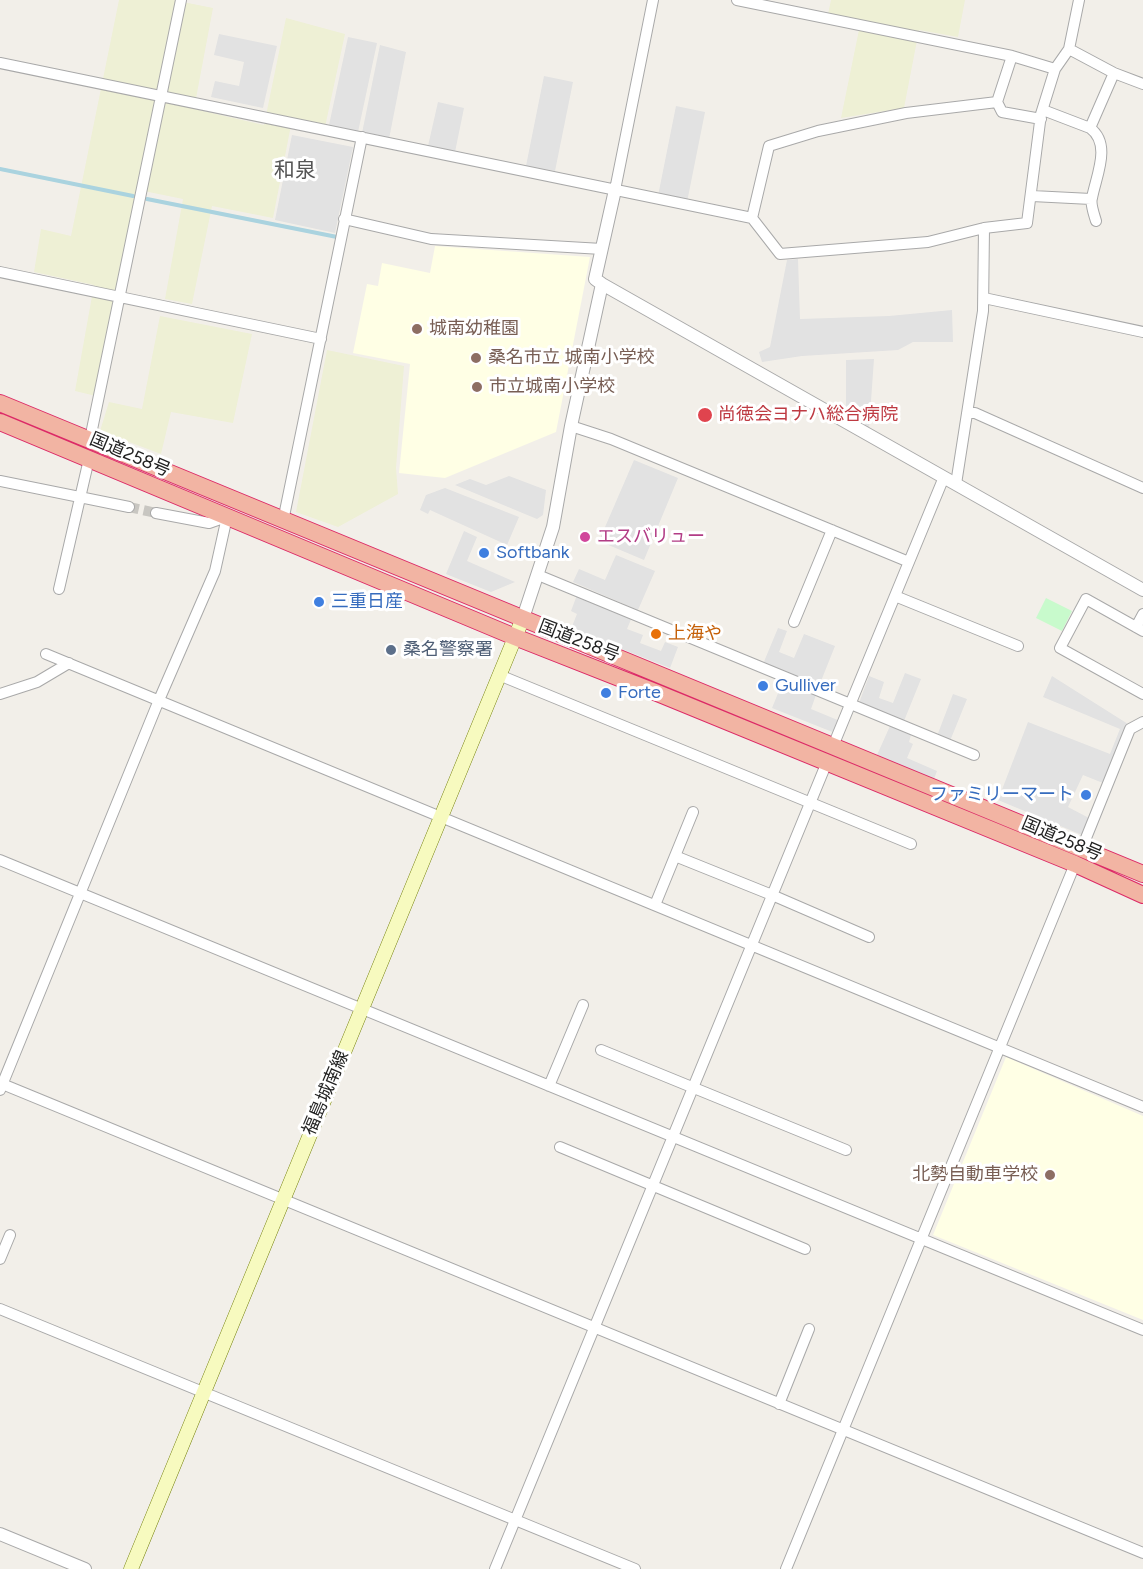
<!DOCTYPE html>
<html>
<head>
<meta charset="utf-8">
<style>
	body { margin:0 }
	canvas { display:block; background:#f2efe9 }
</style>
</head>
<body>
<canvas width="1143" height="1569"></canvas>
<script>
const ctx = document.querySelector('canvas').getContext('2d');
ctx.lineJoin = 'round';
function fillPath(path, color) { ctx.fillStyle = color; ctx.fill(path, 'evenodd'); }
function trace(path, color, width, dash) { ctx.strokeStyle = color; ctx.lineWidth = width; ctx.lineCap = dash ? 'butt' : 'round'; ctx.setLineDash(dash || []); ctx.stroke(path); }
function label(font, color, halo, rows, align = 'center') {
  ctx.font = font + ' Figtree,"Noto Sans JP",sans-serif'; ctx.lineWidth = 6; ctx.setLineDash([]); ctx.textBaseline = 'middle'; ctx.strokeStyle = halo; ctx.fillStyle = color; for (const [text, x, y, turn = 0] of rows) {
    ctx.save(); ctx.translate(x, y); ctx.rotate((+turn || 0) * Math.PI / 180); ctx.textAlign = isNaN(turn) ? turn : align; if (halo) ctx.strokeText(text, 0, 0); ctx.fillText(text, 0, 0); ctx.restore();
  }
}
fillPath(new Path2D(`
	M 435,246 L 590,257 L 556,432 L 445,478 L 399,473 L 410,364 L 353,353 L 367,284 L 378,286 L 382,263 L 430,273 Z
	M 1006,1057 L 1143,1116 L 1143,1320 L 933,1235 Z`), '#ffffe5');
fillPath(new Path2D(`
	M 119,0 L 173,0 L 213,8 L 194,109 L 264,125 L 286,18 L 345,34 L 325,127 L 292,120 L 273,218 L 212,206 L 192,304 L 165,299 L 183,199 L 139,190 L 96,396 L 75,391 L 94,285 L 34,272 L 41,229 L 71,236 Z
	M 831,0 L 965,0 L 958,37 L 919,30 L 904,108 L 841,118 L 861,20 L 828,14 Z
	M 160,316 L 252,334 L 233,423 L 171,412 L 161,454 L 100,431 L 109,402 L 142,409 Z
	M 327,350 L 404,366 L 396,468 L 398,494 L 338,527 L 296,512 Z`), '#eef0d5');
fillPath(new Path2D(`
	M 1046,598 L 1072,611 L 1062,631 L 1036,618 Z`), '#c8facc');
fillPath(new Path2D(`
	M 219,34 L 277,46 L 263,108 L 211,97 L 215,81 L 239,86 L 244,62 L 214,55 Z
	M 348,37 L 377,43 L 358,132 L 329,125 Z
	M 380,45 L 406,52 L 389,139 L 362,133 Z
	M 544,76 L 573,82 L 555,171 L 526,166 Z
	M 438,102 L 464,108 L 455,152 L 428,146 Z
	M 676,106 L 705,112 L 687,202 L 658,196 Z
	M 292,135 L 353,147 L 335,233 L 275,220 Z
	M 798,259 L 800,319 L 889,316 L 952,310 L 953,342 L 913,342 L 898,350 L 802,356 L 762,362 L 759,352 L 770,347 L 787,260 Z
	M 874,359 L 869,429 L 846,416 L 846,360 Z
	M 634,460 L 678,478 L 644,560 L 599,541 Z
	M 509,476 L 546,490 L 543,515 L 537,519 L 455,485 L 470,479 L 486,485 Z
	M 445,488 L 519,517 L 507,545 L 430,510 L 428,514 L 420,510 L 426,495 Z
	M 464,531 L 477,537 L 467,561 L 515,582 L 491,592 L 446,574 Z
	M 616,555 L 655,571 L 638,610 L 573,582 L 579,569 L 605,580 Z
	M 577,595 L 632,617 L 627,629 L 643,635 L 640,643 L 661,651 L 665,642 L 678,647 L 670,668 L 571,629 L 577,614 L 571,611 Z
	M 778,628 L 787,631 L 779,652 L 794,658 L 804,634 L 835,646 L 819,686 L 763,664 Z
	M 905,673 L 921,679 L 904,721 L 859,703 L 869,676 L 884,682 L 879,698 L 893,703 Z
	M 1052,676 L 1128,724 L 1103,783 L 1083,775 L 1068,807 L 1089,818 L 1082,835 L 998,800 L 1028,722 L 1110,754 L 1120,729 L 1043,697 Z
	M 783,681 L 816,695 L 811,709 L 840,721 L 835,733 L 772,708 Z
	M 953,694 L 967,699 L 950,741 L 937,736 Z
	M 890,726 L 911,735 L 909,742 L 913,744 L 907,758 L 937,771 L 934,779 L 877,755 Z`), '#e2e2e2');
trace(new Path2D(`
	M 0,169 L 133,196
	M 147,199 L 337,237`), '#aad3df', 4);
trace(new Path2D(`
	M 129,507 L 156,513`), '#c8c6c1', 10, [10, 5]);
const minor = new Path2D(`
	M 737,0 L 1012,56 L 1055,69
	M 1069,49 L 1114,73 L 1143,84
	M 1012,56 L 997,102 L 1002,112 L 1041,119
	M 0,63 L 752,218 L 780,254 L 928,242 L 984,228 L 1027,223 L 1041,114 L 1055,69 L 1069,49 L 1079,0
	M 1043,110 L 1090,128
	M 615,190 L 653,0
	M 1032,196 L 1091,199
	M 752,218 L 769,146 L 818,131 L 906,113 L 997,102
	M 344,219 L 431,239 L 602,249
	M 1096,221 C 1094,214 1090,204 1092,198 C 1096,176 1112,144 1090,128 L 1114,73
	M 0,272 L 321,339
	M 984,298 L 1143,332
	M 967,413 L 975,413 L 1143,488
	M 571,426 L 611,439 L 909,562
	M 90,439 L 181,0
	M 0,481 L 129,507
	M 956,484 L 983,311 L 984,228
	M 156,513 L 209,523 L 226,517
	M 283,521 L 362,137
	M 538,575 L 974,755
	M 59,589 L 89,459
	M 895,596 L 1018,646
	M 794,622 L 832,530
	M 1136,627 L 1143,614
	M 1143,631 L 1086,599 L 1060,648 L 1143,694
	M 46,654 L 1143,1107
	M 499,675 L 911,844
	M 0,694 L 37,682 L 69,663
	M 833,746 L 944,477
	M 1082,848 L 1130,729 L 1143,722
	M 675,856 L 772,895 L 869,937
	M 0,860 L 1143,1330
	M 655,905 L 693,812
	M 601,1050 L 846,1150
	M 0,1083 L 1143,1553
	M 549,1086 L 583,1005
	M 0,1090 L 159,700 L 215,571 L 227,517
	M 560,1147 L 805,1249
	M 0,1259 L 10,1235
	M 0,1309 L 635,1569
	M 779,1404 L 809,1329
	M 495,1569 L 827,762
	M 786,1569 L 1075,864`);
const tertiary = new Path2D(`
	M 602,284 L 1143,590
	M 523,618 L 553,527 L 571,426 L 602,284 L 595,279 L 615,190
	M 0,1534 L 85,1569`);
const secondary = new Path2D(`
	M 131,1569 L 523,618`);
const trunk = new Path2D(`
	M 0,403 L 1143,874
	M 0,422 L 515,637 L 655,692 L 1075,864 L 1143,895`);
trace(minor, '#a9a9a9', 12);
trace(tertiary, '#a9a9a9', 14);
trace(secondary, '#707d05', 15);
trace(trunk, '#dc2a67', 18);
trace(minor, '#fff', 10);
trace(tertiary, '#fff', 12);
trace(secondary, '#f7fabf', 14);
trace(trunk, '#f2b4a3', 16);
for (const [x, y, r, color] of [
	[417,329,6,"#8d6e63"],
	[476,358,6,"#8d6e63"],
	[477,387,6,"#8d6e63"],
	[705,415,8,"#e0444e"],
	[585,537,6,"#d1479c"],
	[484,553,6,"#3f7fe0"],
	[319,602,6,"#3f7fe0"],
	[656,634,6,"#e8710a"],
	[391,650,6,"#5c6f8a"],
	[763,686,6,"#3f7fe0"],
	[606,693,6,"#3f7fe0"],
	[1086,795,6,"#3f7fe0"],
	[1050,1175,6,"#8d6e63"]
]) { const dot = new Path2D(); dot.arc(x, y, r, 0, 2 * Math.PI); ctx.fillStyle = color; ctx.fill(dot); trace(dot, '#fff', 2); }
label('18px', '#785e54', '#fff', [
	["城南幼稚園",429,329],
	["桑名市立 城南小学校",488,358],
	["市立城南小学校",489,387],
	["北勢自動車学校",1038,1175,"right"]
], 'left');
label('18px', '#be3a42', '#fff', [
	["尚徳会ヨナハ総合病院",718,415]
], 'left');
label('18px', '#222', '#fff', [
	["国道258号",130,455,23],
	["国道258号",579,641,21],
	["国道258号",1062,839,23],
	["福島城南線",326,1093,-67]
]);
label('18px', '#b23c85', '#fff', [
	["エスバリュー",597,537]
], 'left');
label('18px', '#366cbe', '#fff', [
	["Softbank",496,553],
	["三重日産",331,602],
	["Gulliver",775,686],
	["Forte",618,693],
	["ファミリーマート",1074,795,"right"]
], 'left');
label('18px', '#c56008', '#fff', [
	["上海や",668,634]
], 'left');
label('18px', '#4e5e75', '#fff', [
	["桑名警察署",403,650]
], 'left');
label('21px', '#555', '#fff', [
	["和泉",295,171]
]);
</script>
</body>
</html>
